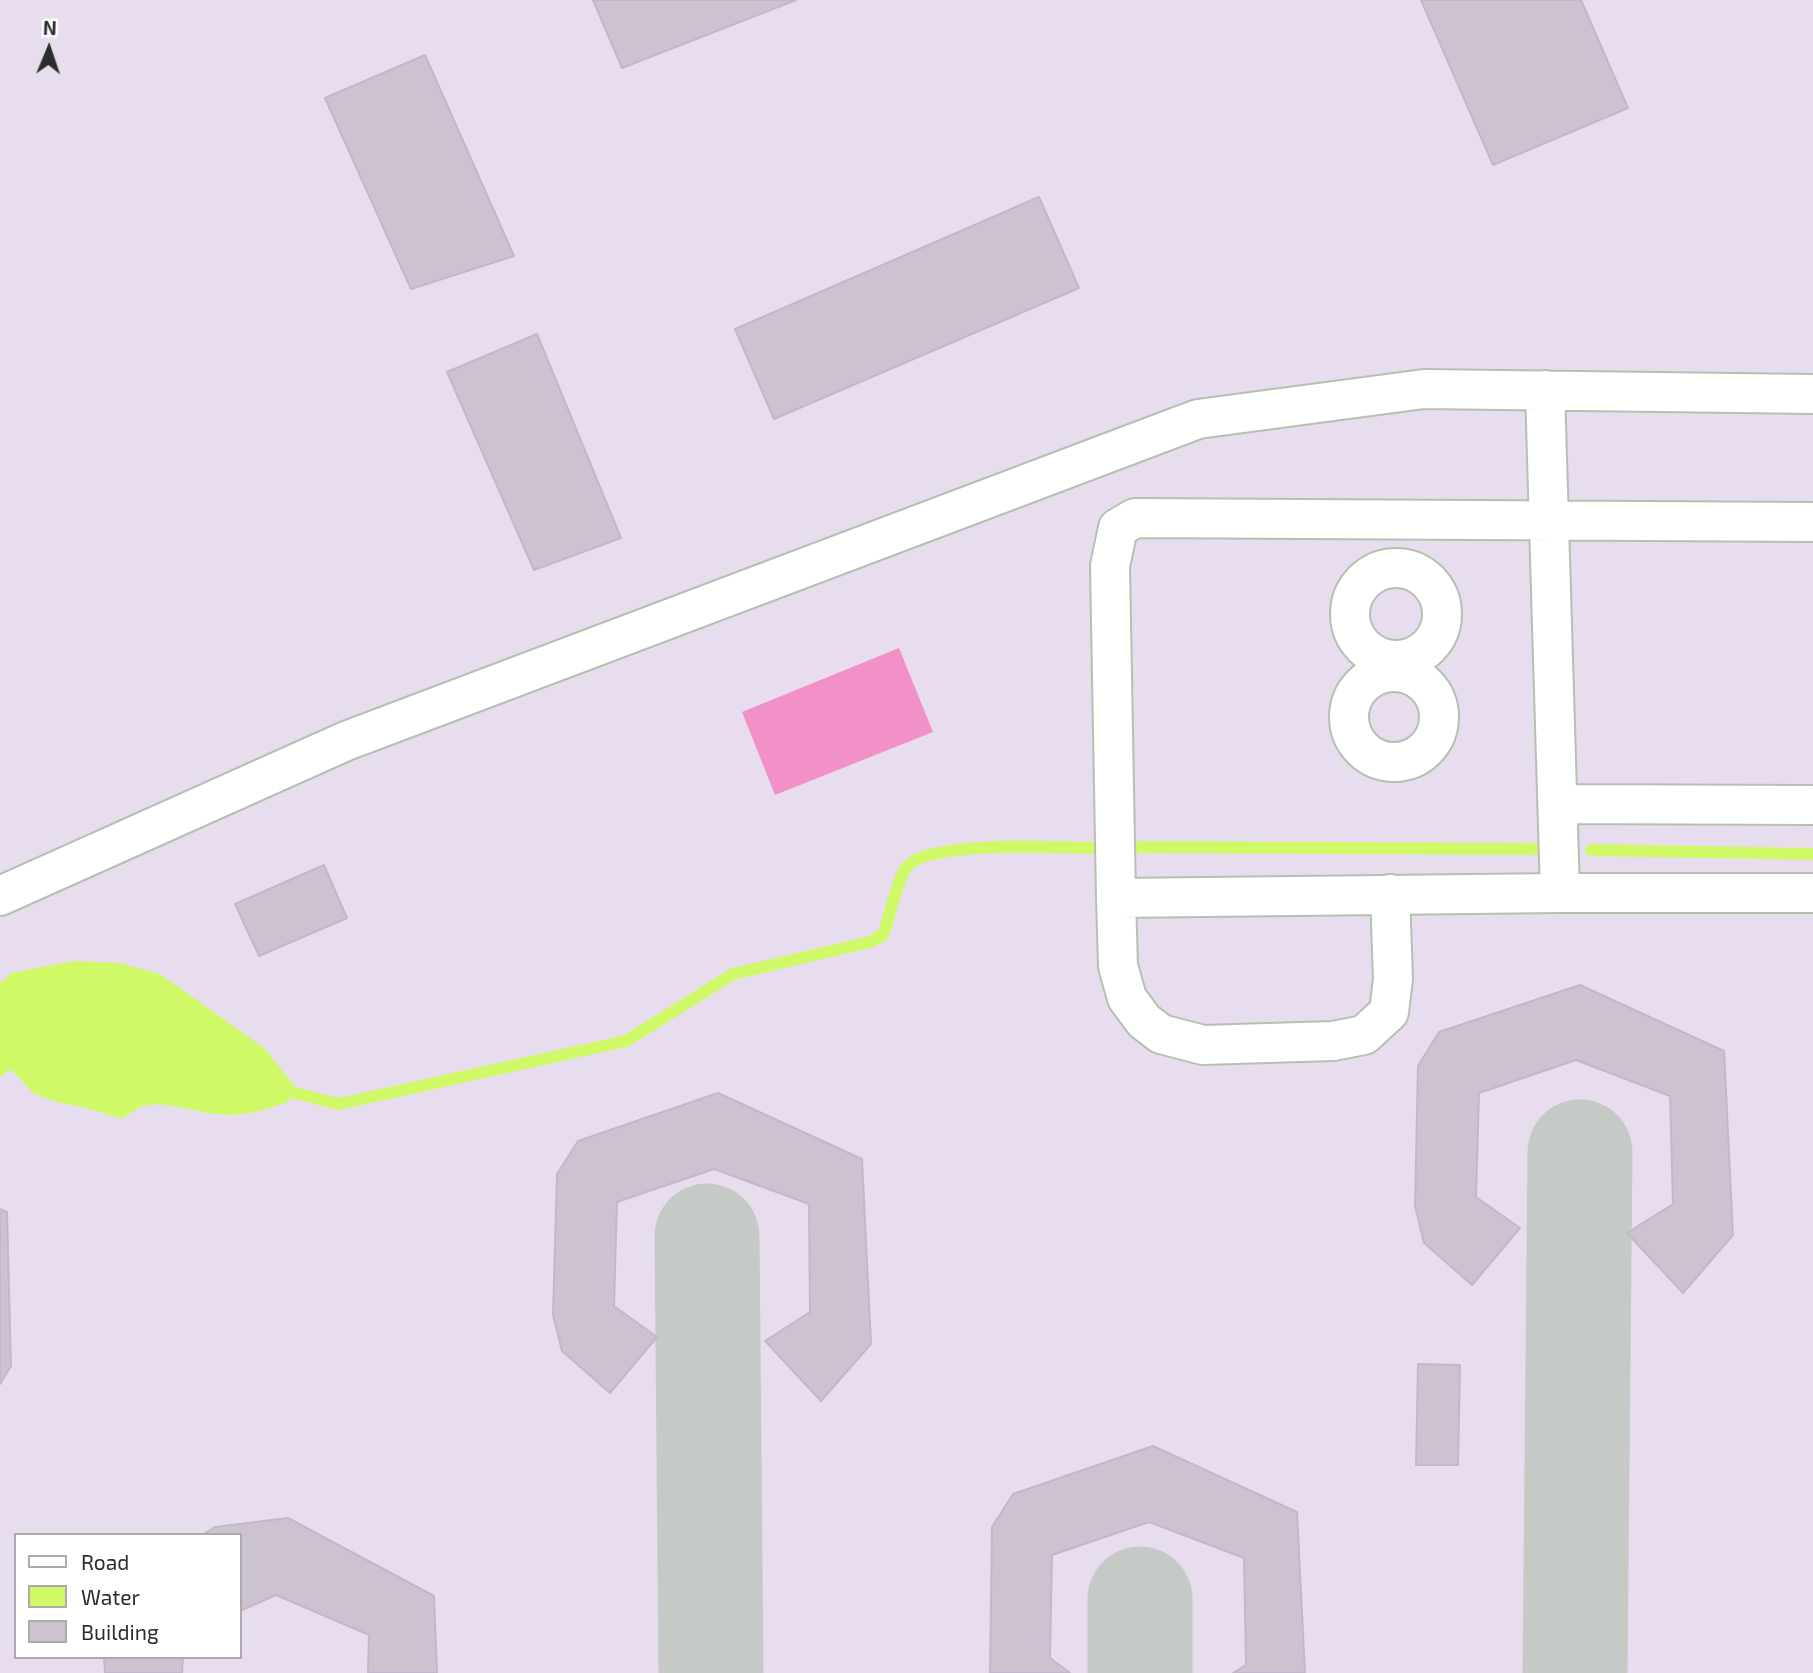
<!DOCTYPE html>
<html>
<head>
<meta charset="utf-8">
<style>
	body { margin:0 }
	#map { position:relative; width:1813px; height:1673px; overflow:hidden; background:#e8ddef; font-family:"Exo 2",sans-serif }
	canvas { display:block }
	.legend { position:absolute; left:14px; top:1533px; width:228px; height:126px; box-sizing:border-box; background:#fff; border:2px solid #ababab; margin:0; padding:9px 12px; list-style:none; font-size:21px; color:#2c2c2c }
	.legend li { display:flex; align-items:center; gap:14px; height:35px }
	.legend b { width:35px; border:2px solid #ababab }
	.north { position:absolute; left:14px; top:14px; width:70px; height:70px; -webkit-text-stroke:5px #fff; paint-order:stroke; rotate:2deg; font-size:19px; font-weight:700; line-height:28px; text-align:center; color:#2c2c2c }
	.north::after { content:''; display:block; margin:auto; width:24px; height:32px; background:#2c2c2c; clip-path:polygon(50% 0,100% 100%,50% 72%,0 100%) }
</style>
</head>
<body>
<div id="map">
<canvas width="1813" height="1673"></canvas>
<ul class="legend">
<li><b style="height:9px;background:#fff"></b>Road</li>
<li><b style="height:19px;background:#d0f968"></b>Water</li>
<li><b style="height:19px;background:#ccc2d0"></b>Building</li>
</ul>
<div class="north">N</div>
</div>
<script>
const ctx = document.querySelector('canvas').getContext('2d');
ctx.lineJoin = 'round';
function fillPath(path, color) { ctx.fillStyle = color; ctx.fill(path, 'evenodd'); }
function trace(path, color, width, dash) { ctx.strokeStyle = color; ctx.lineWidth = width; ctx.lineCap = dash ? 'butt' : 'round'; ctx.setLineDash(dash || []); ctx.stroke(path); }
fillPath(new Path2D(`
	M 899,648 L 933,732 L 775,795 L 742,712 Z`), '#f291c7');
fillPath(new Path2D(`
	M 73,961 L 119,963 L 160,974 L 264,1048 L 293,1084 L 289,1101 C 270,1109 251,1114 231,1115 C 203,1116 166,1098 140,1107 C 134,1110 128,1115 122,1119 L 83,1107 L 56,1102 L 33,1093 L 11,1069 L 0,1077 L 0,983 L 11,973 Z`), '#d0f968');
trace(new Path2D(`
	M 1135,847 L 1536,849
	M 1591,850 L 1813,854
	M 291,1092 L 339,1104 L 626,1041 L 733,974 L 870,942 L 883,935 C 889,918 897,882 905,869 C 923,839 1059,848 1094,848`), '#d0f968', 12);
trace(new Path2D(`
	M 707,1236 L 711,1673
	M 1140,1599 L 1140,1673
	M 1575,1673 L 1580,1152`), '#c5cac7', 105);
const building = new Path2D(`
	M 593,0 L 796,0 L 622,68 Z
	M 1421,0 L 1581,0 L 1628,108 L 1493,165 Z
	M 425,55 L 514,256 L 411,289 L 325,98 Z
	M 1039,197 L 1079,288 L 774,419 L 735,329 Z
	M 537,334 L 621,538 L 534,570 L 447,372 Z
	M 324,865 L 347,918 L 259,956 L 235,904 Z
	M 1580,985 L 1724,1051 L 1733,1235 L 1683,1293 L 1627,1233 L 1673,1204 L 1670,1096 L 1576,1060 L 1479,1093 L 1476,1197 L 1520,1228 L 1472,1285 L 1424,1243 L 1415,1206 L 1418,1066 L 1439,1032 Z
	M 718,1093 L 862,1159 L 871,1344 L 821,1401 L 765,1341 L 810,1312 L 809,1204 L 714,1169 L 617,1202 L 614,1306 L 657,1337 L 610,1393 L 562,1351 L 553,1315 L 557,1174 L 578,1141 Z
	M 0,1209 L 7,1212 L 11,1366 L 0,1384 Z
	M 1418,1364 L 1460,1365 L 1458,1465 L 1416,1465 Z
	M 1153,1446 L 1297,1512 L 1305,1673 L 1233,1673 L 1246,1665 L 1244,1558 L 1149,1522 L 1052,1555 L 1050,1658 L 1070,1673 L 990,1673 L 992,1527 L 1013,1494 Z
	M 288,1518 L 434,1596 L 437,1673 L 368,1673 L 369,1635 L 276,1595 L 240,1611 L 240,1535 L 202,1535 L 215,1527 Z
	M 104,1657 L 183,1657 L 182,1673 L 105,1673 Z`);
fillPath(building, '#ccc2d0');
trace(building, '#c4b7cb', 2);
const minor = new Path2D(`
	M 1545,390 L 1560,893
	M 1813,522 L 1135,518 L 1118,528 L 1110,566 L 1116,898 L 1560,893 L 1813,893
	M1350 614a46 46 0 1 1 92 0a46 46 0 1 1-92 0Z
	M1349 717a45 45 0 1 1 90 0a45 45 0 1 1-90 0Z
	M 1558,804 L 1813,805
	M 0,896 L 346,741 L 1198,419 L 1424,389 L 1813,394
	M 1116,898 L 1118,966 L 1127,998 L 1144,1021 L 1161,1034 L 1203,1045 L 1333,1041 L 1364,1035 L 1389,1012 L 1393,979 L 1390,894`);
trace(minor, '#b4c1b1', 42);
trace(minor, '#fff', 38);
</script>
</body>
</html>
